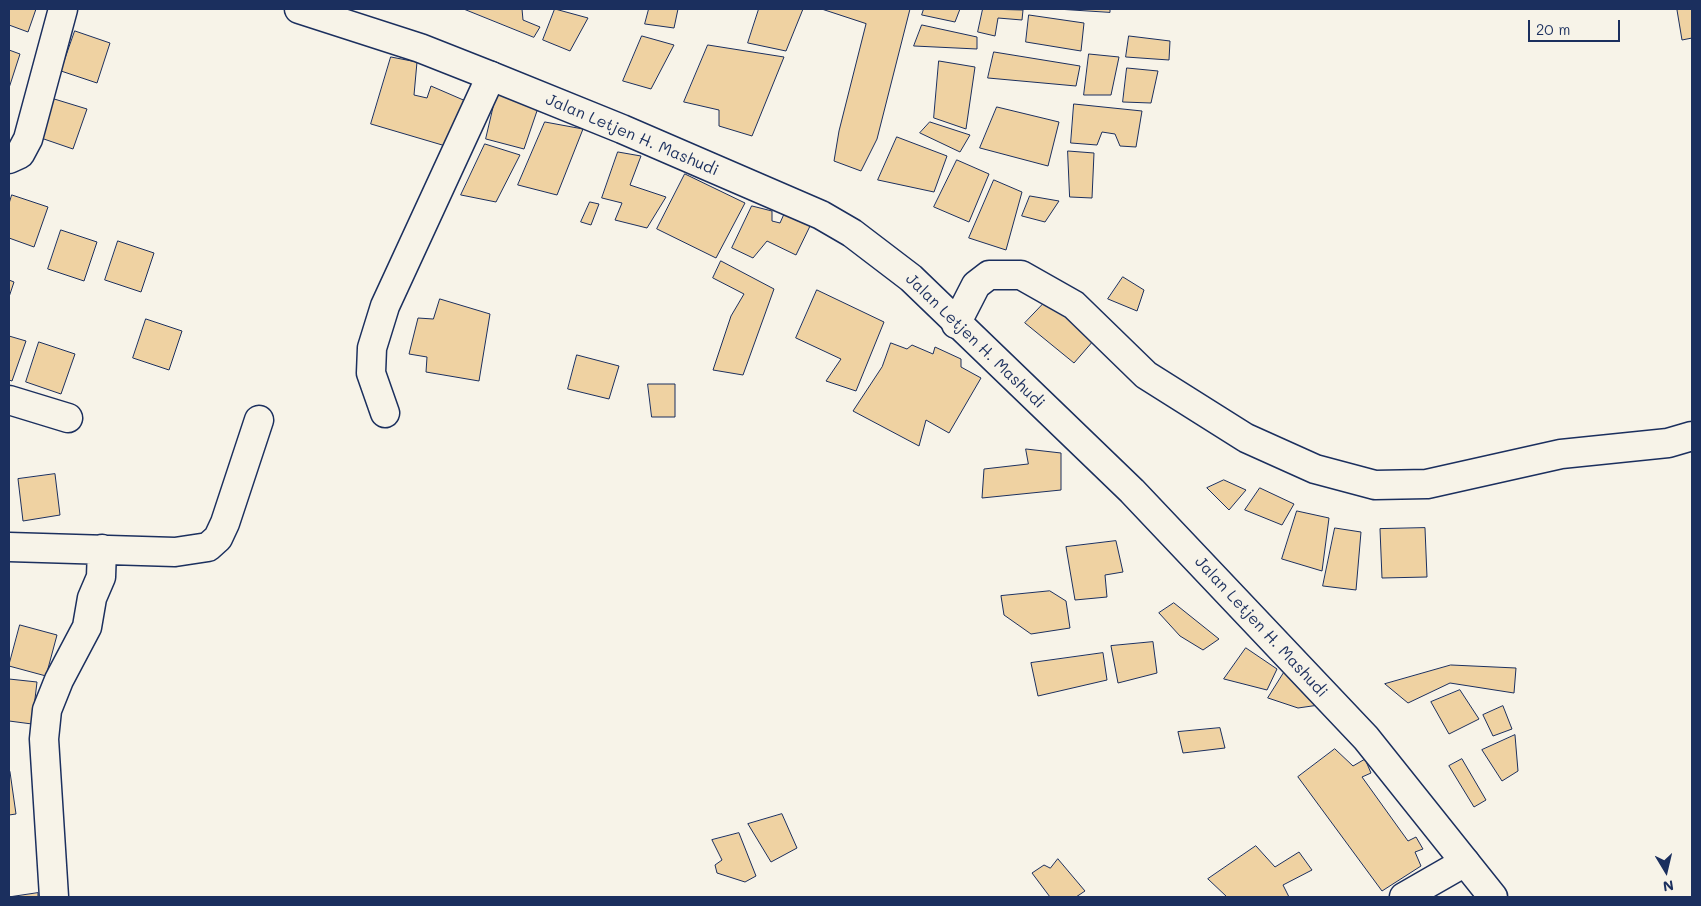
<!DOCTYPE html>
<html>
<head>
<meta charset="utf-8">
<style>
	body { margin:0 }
	#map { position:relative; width:1701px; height:906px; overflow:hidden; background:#f7f3e8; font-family:Mali,sans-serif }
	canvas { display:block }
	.frame { position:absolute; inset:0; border:10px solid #1b2f5e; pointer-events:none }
	.north { position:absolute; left:1641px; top:846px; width:50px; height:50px; -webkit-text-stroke:4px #f7f3e8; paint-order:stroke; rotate:171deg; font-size:14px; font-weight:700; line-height:20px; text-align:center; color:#1b2f5e }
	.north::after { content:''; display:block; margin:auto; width:18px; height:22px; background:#1b2f5e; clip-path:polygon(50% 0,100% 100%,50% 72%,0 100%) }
	.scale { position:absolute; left:1528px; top:20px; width:92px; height:22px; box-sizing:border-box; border:2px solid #1b2f5e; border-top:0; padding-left:6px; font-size:15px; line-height:18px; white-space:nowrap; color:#1b2f5e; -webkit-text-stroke:4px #f7f3e8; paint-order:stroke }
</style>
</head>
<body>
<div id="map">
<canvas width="1701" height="906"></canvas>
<div class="frame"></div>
<div class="north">N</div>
<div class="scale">20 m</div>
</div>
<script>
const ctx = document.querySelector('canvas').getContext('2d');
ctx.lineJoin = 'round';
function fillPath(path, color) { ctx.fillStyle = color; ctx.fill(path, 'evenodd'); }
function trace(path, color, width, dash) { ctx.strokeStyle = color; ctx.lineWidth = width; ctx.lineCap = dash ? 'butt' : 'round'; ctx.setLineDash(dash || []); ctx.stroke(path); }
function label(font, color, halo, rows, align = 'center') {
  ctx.font = font + ' Mali,sans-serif'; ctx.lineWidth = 4; ctx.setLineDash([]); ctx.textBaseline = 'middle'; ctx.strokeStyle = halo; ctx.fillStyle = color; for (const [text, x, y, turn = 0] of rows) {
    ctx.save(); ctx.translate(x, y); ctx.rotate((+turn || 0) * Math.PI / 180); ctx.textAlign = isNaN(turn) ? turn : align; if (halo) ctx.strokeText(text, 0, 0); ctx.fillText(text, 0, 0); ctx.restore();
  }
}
const building = new Path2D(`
	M 9,9 L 36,9 L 28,32 L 9,25 Z
	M 464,9 L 522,9 L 523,20 L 540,27 L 534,37 Z
	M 555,9 L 588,18 L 570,51 L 543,40 Z
	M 649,9 L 678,9 L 674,28 L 645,24 Z
	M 759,9 L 803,9 L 786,51 L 748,43 Z
	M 822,9 L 910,9 L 877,139 L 861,171 L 834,161 L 839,131 L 866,24 Z
	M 924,9 L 960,9 L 955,22 L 922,15 Z
	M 983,9 L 1023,10 L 1022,20 L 998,18 L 995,36 L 978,32 Z
	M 1057,9 L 1110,9 L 1110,12 Z
	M 1683,9 L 1692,9 L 1692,38 L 1682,40 L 1677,10 Z
	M 1029,15 L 1084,23 L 1081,51 L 1026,42 Z
	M 922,25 L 977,37 L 977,49 L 914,46 Z
	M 75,31 L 110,43 L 97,83 L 61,71 Z
	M 642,36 L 674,45 L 651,89 L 623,81 Z
	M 1129,36 L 1170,41 L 1169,60 L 1126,57 Z
	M 708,45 L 784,57 L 752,136 L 719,126 L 719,110 L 684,102 Z
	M 9,50 L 20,54 L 9,88 Z
	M 994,52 L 1080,66 L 1076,86 L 988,78 Z
	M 1089,54 L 1119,57 L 1111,95 L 1084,95 Z
	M 391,57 L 417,62 L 414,95 L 427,98 L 431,86 L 468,102 L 449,147 L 371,124 Z
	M 939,61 L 975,67 L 966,129 L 934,118 Z
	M 1127,68 L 1158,71 L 1151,103 L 1123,102 Z
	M 497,92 L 539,105 L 524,149 L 486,139 Z
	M 51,98 L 87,109 L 73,149 L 38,137 Z
	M 1074,104 L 1142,111 L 1136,147 L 1120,146 L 1115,134 L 1102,132 L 1097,145 L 1071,143 Z
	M 997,107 L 1059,122 L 1048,166 L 980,148 Z
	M 545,122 L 583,129 L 557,195 L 518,185 Z
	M 930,122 L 970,135 L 960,152 L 920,133 Z
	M 897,137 L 947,156 L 934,192 L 878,180 Z
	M 485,144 L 520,155 L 496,202 L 461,195 Z
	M 1068,151 L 1094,153 L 1092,198 L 1070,197 Z
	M 618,152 L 641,156 L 630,185 L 666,197 L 647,228 L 615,220 L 622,203 L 602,198 Z
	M 957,160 L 989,174 L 969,222 L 934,207 Z
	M 685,174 L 745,203 L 716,258 L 657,229 Z
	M 994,180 L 1022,192 L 1006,250 L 969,238 Z
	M 12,195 L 48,207 L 34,247 L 9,238 L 9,204 Z
	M 1030,196 L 1059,201 L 1045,222 L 1022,216 Z
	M 590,202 L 599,204 L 591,225 L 581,222 Z
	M 752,206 L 772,211 L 772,221 L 780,223 L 784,214 L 811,224 L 796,255 L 767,241 L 753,258 L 732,248 Z
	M 61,230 L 97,242 L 84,281 L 48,269 Z
	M 118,241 L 154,253 L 141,292 L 105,280 Z
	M 721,261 L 774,289 L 743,375 L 713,370 L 731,316 L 744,294 L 713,278 Z
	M 1123,277 L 1144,290 L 1137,311 L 1108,299 Z
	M 9,280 L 14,282 L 9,297 Z
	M 817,290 L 884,322 L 856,391 L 826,381 L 841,359 L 796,338 Z
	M 440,299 L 490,314 L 479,381 L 426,372 L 427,357 L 409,354 L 418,318 L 433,319 Z
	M 1047,300 L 1094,340 L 1074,363 L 1025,323 Z
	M 146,319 L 182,331 L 169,370 L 133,358 Z
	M 9,336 L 26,341 L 12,381 L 9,380 Z
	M 39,342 L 75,354 L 61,394 L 26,382 Z
	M 891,343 L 907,349 L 912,345 L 933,354 L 935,347 L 961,359 L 961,367 L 981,378 L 949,433 L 926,420 L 919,446 L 853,411 L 882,367 Z
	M 577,355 L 619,366 L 609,399 L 568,389 Z
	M 648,384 L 675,384 L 675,417 L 652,417 Z
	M 1026,449 L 1061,453 L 1061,490 L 982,498 L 984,469 L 1028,464 Z
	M 55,474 L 60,515 L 23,521 L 18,479 Z
	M 1224,480 L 1246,490 L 1229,510 L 1207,488 Z
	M 1260,488 L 1294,504 L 1282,525 L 1245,510 Z
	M 1297,511 L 1329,518 L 1322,571 L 1282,559 Z
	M 1335,528 L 1361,532 L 1356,590 L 1323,586 Z
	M 1425,528 L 1427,577 L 1382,578 L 1380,529 Z
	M 1116,541 L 1123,572 L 1105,575 L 1107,597 L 1075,600 L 1066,547 Z
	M 1050,591 L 1066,601 L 1070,628 L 1031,634 L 1004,615 L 1001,596 Z
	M 1174,603 L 1219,639 L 1203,650 L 1180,636 L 1159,613 Z
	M 20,625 L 57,635 L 46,676 L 9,666 Z
	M 1153,642 L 1157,673 L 1118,683 L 1111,646 Z
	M 1246,648 L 1277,669 L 1267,690 L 1224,679 Z
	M 1103,653 L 1107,680 L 1038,696 L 1031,663 Z
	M 1451,665 L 1516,668 L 1514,693 L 1450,683 L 1408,703 L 1385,684 Z
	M 1285,671 L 1326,704 L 1298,708 L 1268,698 Z
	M 9,679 L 37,682 L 32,724 L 9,721 Z
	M 1460,690 L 1479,719 L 1449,734 L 1431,702 Z
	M 1503,706 L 1512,729 L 1493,736 L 1483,715 Z
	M 1220,728 L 1225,748 L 1183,753 L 1178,732 Z
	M 1515,735 L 1518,771 L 1502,781 L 1482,750 Z
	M 1335,749 L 1353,766 L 1365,759 L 1371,773 L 1362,777 L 1408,841 L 1416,837 L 1423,849 L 1415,852 L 1421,866 L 1382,891 L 1298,777 Z
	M 1462,759 L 1486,800 L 1474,807 L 1449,766 Z
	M 10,772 L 16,814 L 9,815 L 9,773 Z
	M 782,814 L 797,848 L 771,862 L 748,824 Z
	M 739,833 L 756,876 L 745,882 L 717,873 L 715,865 L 722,860 L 712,840 Z
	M 1256,846 L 1275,867 L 1299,852 L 1312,870 L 1283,885 L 1289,897 L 1227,897 L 1208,879 Z
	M 1058,859 L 1085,891 L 1076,897 L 1050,897 L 1032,873 L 1044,865 L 1050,868 Z
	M 38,893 L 38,897 L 9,897 Z`);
fillPath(building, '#efd2a2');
trace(building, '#1b2f5e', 1);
const minor = new Path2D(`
	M 9,159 L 20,154 L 28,139 L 63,9
	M 956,324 L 976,285 L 989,275 L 1021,275 L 1074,305 L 1146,375 L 1246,438 L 1315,469 L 1375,485 L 1427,484 L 1561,454 L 1668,443 L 1692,436
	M 9,400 L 68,418
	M 385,413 L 371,373 L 372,348 L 385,306 L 491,76
	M 9,547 L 175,552 L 208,547 L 218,538 L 225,523 L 259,420
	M 54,897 L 44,739 L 47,710 L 59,680 L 87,627 L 92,598 L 101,577 L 102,549
	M 1404,897 L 1465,862`);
const major = new Path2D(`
	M 299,9 L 420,48 L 491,76 L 622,129 L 821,215 L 852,233 L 911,278 L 1132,491 L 1366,738 L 1493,897`);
trace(minor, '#1b2f5e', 31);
trace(major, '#1b2f5e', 31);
trace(minor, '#f7f3e8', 28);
trace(major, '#f7f3e8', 28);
label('16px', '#1b2f5e', '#f7f3e8', [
	["Jalan Letjen H. Mashudi",632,135,23],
	["Jalan Letjen H. Mashudi",975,341,44],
	["Jalan Letjen H. Mashudi",1261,627,47]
]);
</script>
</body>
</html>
